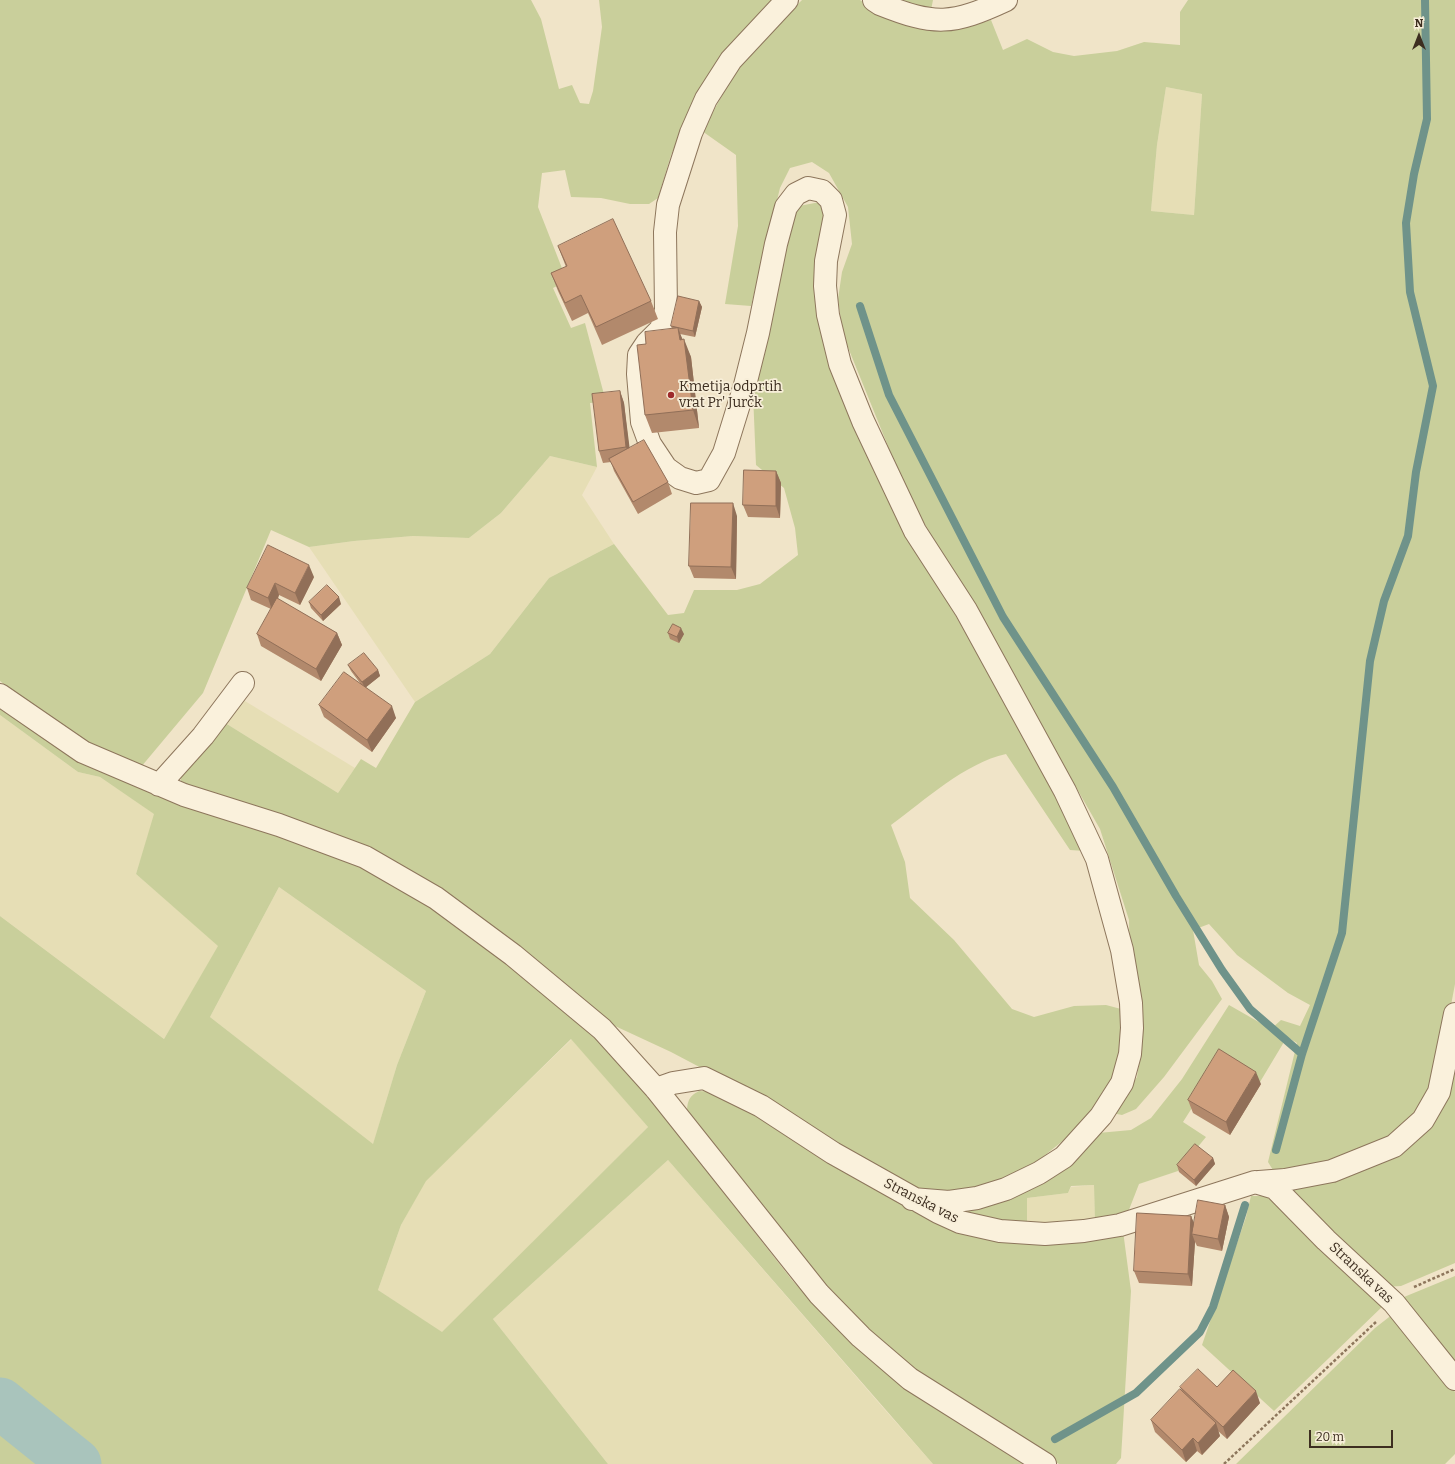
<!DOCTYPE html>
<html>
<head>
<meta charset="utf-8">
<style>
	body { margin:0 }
	#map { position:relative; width:1455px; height:1464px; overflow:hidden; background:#f0e4c8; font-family:Bitter,serif }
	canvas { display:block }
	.north { position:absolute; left:1399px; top:16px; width:40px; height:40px; -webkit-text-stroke:3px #f7eed8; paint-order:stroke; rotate:0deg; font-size:11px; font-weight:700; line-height:16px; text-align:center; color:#3d2e20 }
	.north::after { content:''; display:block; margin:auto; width:14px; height:18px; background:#3d2e20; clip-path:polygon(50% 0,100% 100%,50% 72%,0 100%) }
	.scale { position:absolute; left:1309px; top:1430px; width:84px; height:18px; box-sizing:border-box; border:2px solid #3d2e20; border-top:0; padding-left:5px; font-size:12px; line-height:14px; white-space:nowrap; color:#3d2e20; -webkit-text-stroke:3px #f7eed8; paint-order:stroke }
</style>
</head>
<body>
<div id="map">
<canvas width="1455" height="1464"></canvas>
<div class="north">N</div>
<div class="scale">20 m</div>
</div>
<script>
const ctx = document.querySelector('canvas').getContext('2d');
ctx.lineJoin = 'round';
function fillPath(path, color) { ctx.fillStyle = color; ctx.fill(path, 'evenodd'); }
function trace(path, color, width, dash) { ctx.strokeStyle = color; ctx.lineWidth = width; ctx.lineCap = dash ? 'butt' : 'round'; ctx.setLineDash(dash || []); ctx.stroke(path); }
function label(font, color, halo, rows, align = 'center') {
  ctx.font = font + ' Bitter,serif'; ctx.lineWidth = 3.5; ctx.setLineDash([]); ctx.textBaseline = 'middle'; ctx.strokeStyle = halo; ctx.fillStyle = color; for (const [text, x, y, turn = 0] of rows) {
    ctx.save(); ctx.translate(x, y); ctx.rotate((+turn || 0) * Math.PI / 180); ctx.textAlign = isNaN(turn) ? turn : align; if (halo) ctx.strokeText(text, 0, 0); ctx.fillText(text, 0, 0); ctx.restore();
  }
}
fillPath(new Path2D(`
	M 1166,87 L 1202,94 L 1194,215 L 1151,211 L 1157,145 Z
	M 550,456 L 597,467 L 582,495 L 614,544 L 549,578 L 490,654 L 415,702 L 309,547 L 354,541 L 413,536 L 469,538 L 501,513 Z
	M 240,698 L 355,768 L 338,793 L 222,721 Z
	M 0,715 L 78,772 L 100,777 L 155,814 L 136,874 L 219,946 L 164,1039 L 0,916 Z
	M 279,887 L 426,991 L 397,1065 L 373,1145 L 210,1017 Z
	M 572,1039 L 648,1127 L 442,1333 L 378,1290 L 401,1225 L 425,1181 Z
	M 668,1160 L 885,1410 L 933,1464 L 608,1464 L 493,1319 Z
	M 1094,1185 L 1095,1224 L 1027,1227 L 1027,1198 L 1068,1193 L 1071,1187 Z`), '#e6deb5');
fillPath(new Path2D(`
	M 0,0 L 531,0 L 541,19 L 559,89 L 572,85 L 580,103 L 589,104 L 593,91 L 602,27 L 599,0 L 773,0 L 732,47 L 703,83 L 671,155 L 658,198 L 649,204 L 630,204 L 601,198 L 571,197 L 565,170 L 542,173 L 538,207 L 567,281 L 553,288 L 571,328 L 585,323 L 606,402 L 590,403 L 597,467 L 550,456 L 501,513 L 469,538 L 413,536 L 354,541 L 309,547 L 271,530 L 203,693 L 141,767 L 121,760 L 45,718 L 0,681 Z
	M 802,0 L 860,0 L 884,16 L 930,31 L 955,30 L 991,20 L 1003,50 L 1027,39 L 1053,52 L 1074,56 L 1117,51 L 1144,42 L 1180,45 L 1180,12 L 1188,0 L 1455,0 L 1455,984 L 1435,1090 L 1398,1137 L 1327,1167 L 1276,1175 L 1268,1162 L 1297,1043 L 1287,1037 L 1260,1082 L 1223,1059 L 1183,1122 L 1206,1137 L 1178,1171 L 1139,1184 L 1125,1220 L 1095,1224 L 1094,1185 L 1071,1186 L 1068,1193 L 1027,1198 L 1027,1227 L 969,1217 L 967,1209 L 1098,1133 L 1131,1130 L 1151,1118 L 1182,1079 L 1229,1005 L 1271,1029 L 1281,1020 L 1300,1026 L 1310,1005 L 1288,993 L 1237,955 L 1209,924 L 1193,930 L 1199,965 L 1212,981 L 1222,999 L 1164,1077 L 1136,1109 L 1122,1115 L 1112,1113 L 1137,1077 L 1141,1049 L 1130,968 L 1129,920 L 1100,829 L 907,493 L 843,335 L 838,299 L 842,272 L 852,244 L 848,207 L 829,173 L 812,162 L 790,168 L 780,188 L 751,306 L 725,304 L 738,226 L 736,155 L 702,131 L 743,59 ZM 1166,87 L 1202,94 L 1194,215 L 1151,211 L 1157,145 Z
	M 899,0 L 933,0 L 931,10 Z
	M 820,202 L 829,212 L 819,266 L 883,488 L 1068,813 L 1085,851 L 1070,850 L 1006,754 C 965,763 925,800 891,825 L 905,862 L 910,898 L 954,940 L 1012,1009 L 1034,1017 L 1074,1006 L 1106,1005 L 1121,1009 L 1123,1035 L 1118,1072 L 1085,1123 L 1034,1164 L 987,1186 L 963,1191 L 922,1193 L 764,1101 L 671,1052 L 615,1026 L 467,911 L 181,782 L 180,770 L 222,721 L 338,793 L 361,759 L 376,768 L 415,702 L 490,654 L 549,578 L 614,544 L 668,615 L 684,613 L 694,590 L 737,590 L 760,584 L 798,555 L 795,528 L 784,488 L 756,465 L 753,394 L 789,224 L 799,206 Z
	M 0,707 L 38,735 L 87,766 L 207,814 L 275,832 L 374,870 L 426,900 L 488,947 L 595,1038 L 626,1068 L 792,1280 L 832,1324 L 885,1372 L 942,1411 L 1029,1464 L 933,1464 L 668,1160 L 493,1319 L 608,1464 L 0,1464 L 0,916 L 164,1039 L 218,946 L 136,874 L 154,814 L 100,777 L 78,772 L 0,715 ZM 279,887 L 426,991 L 397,1065 L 373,1144 L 210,1017 ZM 571,1039 L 648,1127 L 442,1332 L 378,1290 L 401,1225 L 426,1181 Z
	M 1455,1050 L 1455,1263 L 1401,1286 L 1385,1287 L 1285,1188 L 1402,1149 Z
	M 699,1091 L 714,1092 L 740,1103 L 886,1196 L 949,1229 L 1123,1231 L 1131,1291 L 1121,1458 L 1116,1464 L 1059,1464 L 891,1356 L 852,1320 L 687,1117 C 687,1104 687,1097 699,1091 Z
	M 1251,1196 L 1264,1196 L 1286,1208 L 1384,1305 L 1274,1411 L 1202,1345 L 1246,1217 Z
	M 1455,1276 L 1455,1369 L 1401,1304 L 1404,1297 Z
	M 1393,1314 L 1455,1392 L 1455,1454 L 1445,1464 L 1236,1464 L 1375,1328 Z`), '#c9cf9b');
trace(new Path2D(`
	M 860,306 L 889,395 L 1003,617 L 1113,787 L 1176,896 L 1222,970 L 1250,1009 L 1302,1054
	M 1276,1150 L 1302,1054 L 1342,933 L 1370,661 L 1384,601 L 1408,536 L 1416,472 L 1433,386 L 1410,292 L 1406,223 L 1414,174 L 1427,119 L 1425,0
	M 1055,1439 L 1136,1393 L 1200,1332 L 1213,1307 L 1245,1205`), '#6f938a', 8);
trace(new Path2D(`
	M 0,1403 L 76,1464`), '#a9c4bc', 51);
const minor = new Path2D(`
	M 787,0 L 731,60 L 706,99 L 691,133 L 668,205 L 665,232 L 666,310 L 661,329 L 647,343 L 639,355 L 638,374 L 642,422 L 650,444 L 666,468 L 680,478 L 696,483 L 709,480 L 724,453 L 745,385 L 758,333 L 776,244 L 786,207 L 796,194 L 808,188 L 822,191 L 831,200 L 835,215 L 826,261 L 825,286 L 828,315 L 840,364 L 863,421 L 915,531 L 966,610 L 1065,791 L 1097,859 L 1122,950 L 1131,1003 L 1132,1028 L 1130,1054 L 1122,1083 L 1101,1116 L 1064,1157 L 1039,1173 L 1006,1189 L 977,1198 L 949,1202 L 912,1199
	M 874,0 L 880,4 C 935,26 952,25 1006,0
	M 0,695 L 83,752 L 184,795 L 279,825 L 365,857 L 436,898 L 513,955 L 602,1029 L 656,1089 L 819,1294 L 861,1337 L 910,1379 L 1045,1464
	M 159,785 L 203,736 L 243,683
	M 656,1089 L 673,1083 L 704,1078 L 761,1106 L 833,1153 L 938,1212 L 960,1222 L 1000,1231 L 1045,1234 L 1084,1231 L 1120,1225 L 1255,1182 L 1275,1188 L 1326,1240 L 1394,1303 L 1455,1379
	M 1259,1182 L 1285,1180 L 1332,1171 L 1394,1146 L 1423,1120 L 1439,1092 L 1455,1014`);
trace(minor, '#8d765c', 24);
trace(new Path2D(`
	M 1414,1287 L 1455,1269
	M 1224,1464 L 1377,1321`), '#8d765c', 2.5, [3, 2]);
trace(minor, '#faf1dc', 22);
fillPath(new Path2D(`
	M 558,246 L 651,301 L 658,319 L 602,345 L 588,313 L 572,321 L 558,291 L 551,273 L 566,267 Z
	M 699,301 L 702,307 L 695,337 L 680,334 L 691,357 L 699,428 L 652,433 L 645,415 L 646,344 L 672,329 L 671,326 Z
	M 620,391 L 624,403 L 629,448 L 668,482 L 672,494 L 638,514 L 614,471 L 611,462 L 603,463 L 599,451 Z
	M 776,471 L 781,483 L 780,518 L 748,517 L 743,505 Z
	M 737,516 L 736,579 L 694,578 L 689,566 Z
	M 314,577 L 300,605 L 279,595 L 278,599 L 337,633 L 342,645 L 321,681 L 261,646 L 257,634 L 271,609 L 251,600 L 247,588 Z
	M 309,602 L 341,604 L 323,621 L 311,608 Z
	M 668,633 L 684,634 L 679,643 L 670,639 Z
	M 348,665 L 378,670 L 380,676 L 366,687 L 396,718 L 372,752 L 324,717 L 319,705 L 360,683 L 351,671 Z
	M 1261,1084 L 1230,1135 L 1193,1113 L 1188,1100 Z
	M 1213,1158 L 1215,1164 L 1196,1186 L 1179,1172 L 1177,1165 Z
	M 1225,1205 L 1229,1217 L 1222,1251 L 1197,1246 L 1195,1242 L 1192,1286 L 1139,1283 L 1134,1271 L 1191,1216 L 1194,1224 Z
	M 1180,1387 L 1217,1387 L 1260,1403 L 1227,1439 L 1218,1431 L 1220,1436 L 1202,1455 L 1197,1451 L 1186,1462 L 1155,1432 L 1151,1420 L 1182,1391 Z`), '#b2896c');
fillPath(new Path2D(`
	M 699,301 L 702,307 L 695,337 L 693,331 Z
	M 678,328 L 685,346 L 684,339 L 691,357 L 699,428 L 693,410 L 680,340 Z
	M 620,391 L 624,403 L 631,459 L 626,447 Z
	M 776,471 L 781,483 L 780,518 L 776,506 Z
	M 733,503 L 737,516 L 736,579 L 731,567 Z
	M 309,565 L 314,577 L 300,605 L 295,593 Z
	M 275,583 L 279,595 L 272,610 L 268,598 Z
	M 339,597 L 341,604 L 323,621 L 321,615 Z
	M 681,628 L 684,634 L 679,643 L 677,637 Z
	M 337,633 L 342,645 L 321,681 L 316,669 Z
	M 378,670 L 380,676 L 365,688 L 362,682 Z
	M 392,706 L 396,718 L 372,752 L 367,740 Z
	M 1256,1072 L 1261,1084 L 1230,1135 L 1226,1122 Z
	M 1213,1158 L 1215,1164 L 1196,1186 L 1194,1180 Z
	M 1225,1205 L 1229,1217 L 1222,1251 L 1218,1239 Z
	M 1191,1216 L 1196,1228 L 1192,1234 L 1195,1242 L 1192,1286 L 1188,1274 Z
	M 1256,1391 L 1260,1403 L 1227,1439 L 1223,1427 Z
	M 1216,1423 L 1220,1436 L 1202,1455 L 1198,1443 Z
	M 1193,1438 L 1197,1451 L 1186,1462 L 1182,1450 Z`), '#916f58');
const building = new Path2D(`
	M 613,219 L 651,301 L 596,327 L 581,295 L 565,303 L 551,273 L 567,266 L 558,246 Z
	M 678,296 L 699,301 L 693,331 L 671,326 Z
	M 678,328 L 680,340 L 684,339 L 693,410 L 645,415 L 637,345 L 646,344 L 645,332 Z
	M 620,391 L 626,447 L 599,451 L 592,394 Z
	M 644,440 L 668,482 L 633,502 L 609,459 Z
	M 744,470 L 776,471 L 776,506 L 743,505 Z
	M 691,503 L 733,503 L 731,567 L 689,566 Z
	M 268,545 L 309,565 L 295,593 L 275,583 L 268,598 L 247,588 Z
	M 327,585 L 339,597 L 321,615 L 309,602 Z
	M 277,598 L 337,633 L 316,669 L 257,634 Z
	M 673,624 L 681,628 L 677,637 L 668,633 Z
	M 364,653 L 378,670 L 362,682 L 348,665 Z
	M 344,672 L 392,706 L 367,740 L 319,705 Z
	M 1219,1049 L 1256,1072 L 1226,1122 L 1188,1100 Z
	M 1195,1144 L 1213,1158 L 1194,1180 L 1177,1165 Z
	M 1198,1200 L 1225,1205 L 1218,1239 L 1192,1234 Z
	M 1137,1213 L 1191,1216 L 1188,1274 L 1134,1271 Z
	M 1198,1369 L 1217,1387 L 1233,1370 L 1256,1391 L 1223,1427 L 1180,1387 Z
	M 1180,1389 L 1216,1423 L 1198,1443 L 1193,1438 L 1182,1450 L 1151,1420 Z`);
fillPath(building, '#cf9f7d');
trace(building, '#916f58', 1);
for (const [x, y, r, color] of [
	[671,395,4,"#9e2a2b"]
]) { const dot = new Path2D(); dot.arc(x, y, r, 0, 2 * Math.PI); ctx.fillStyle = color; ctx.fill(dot); trace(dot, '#f7eed8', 1.5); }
label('14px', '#3d2e20', '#f7eed8', [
	["Kmetija odprtih",679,387],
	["vrat Pr' Jurčk",679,403]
], 'left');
label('14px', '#3d2e20', '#f7eed8', [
	["Stranska vas",921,1201,27],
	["Stranska vas",1361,1273,43]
]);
</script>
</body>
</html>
